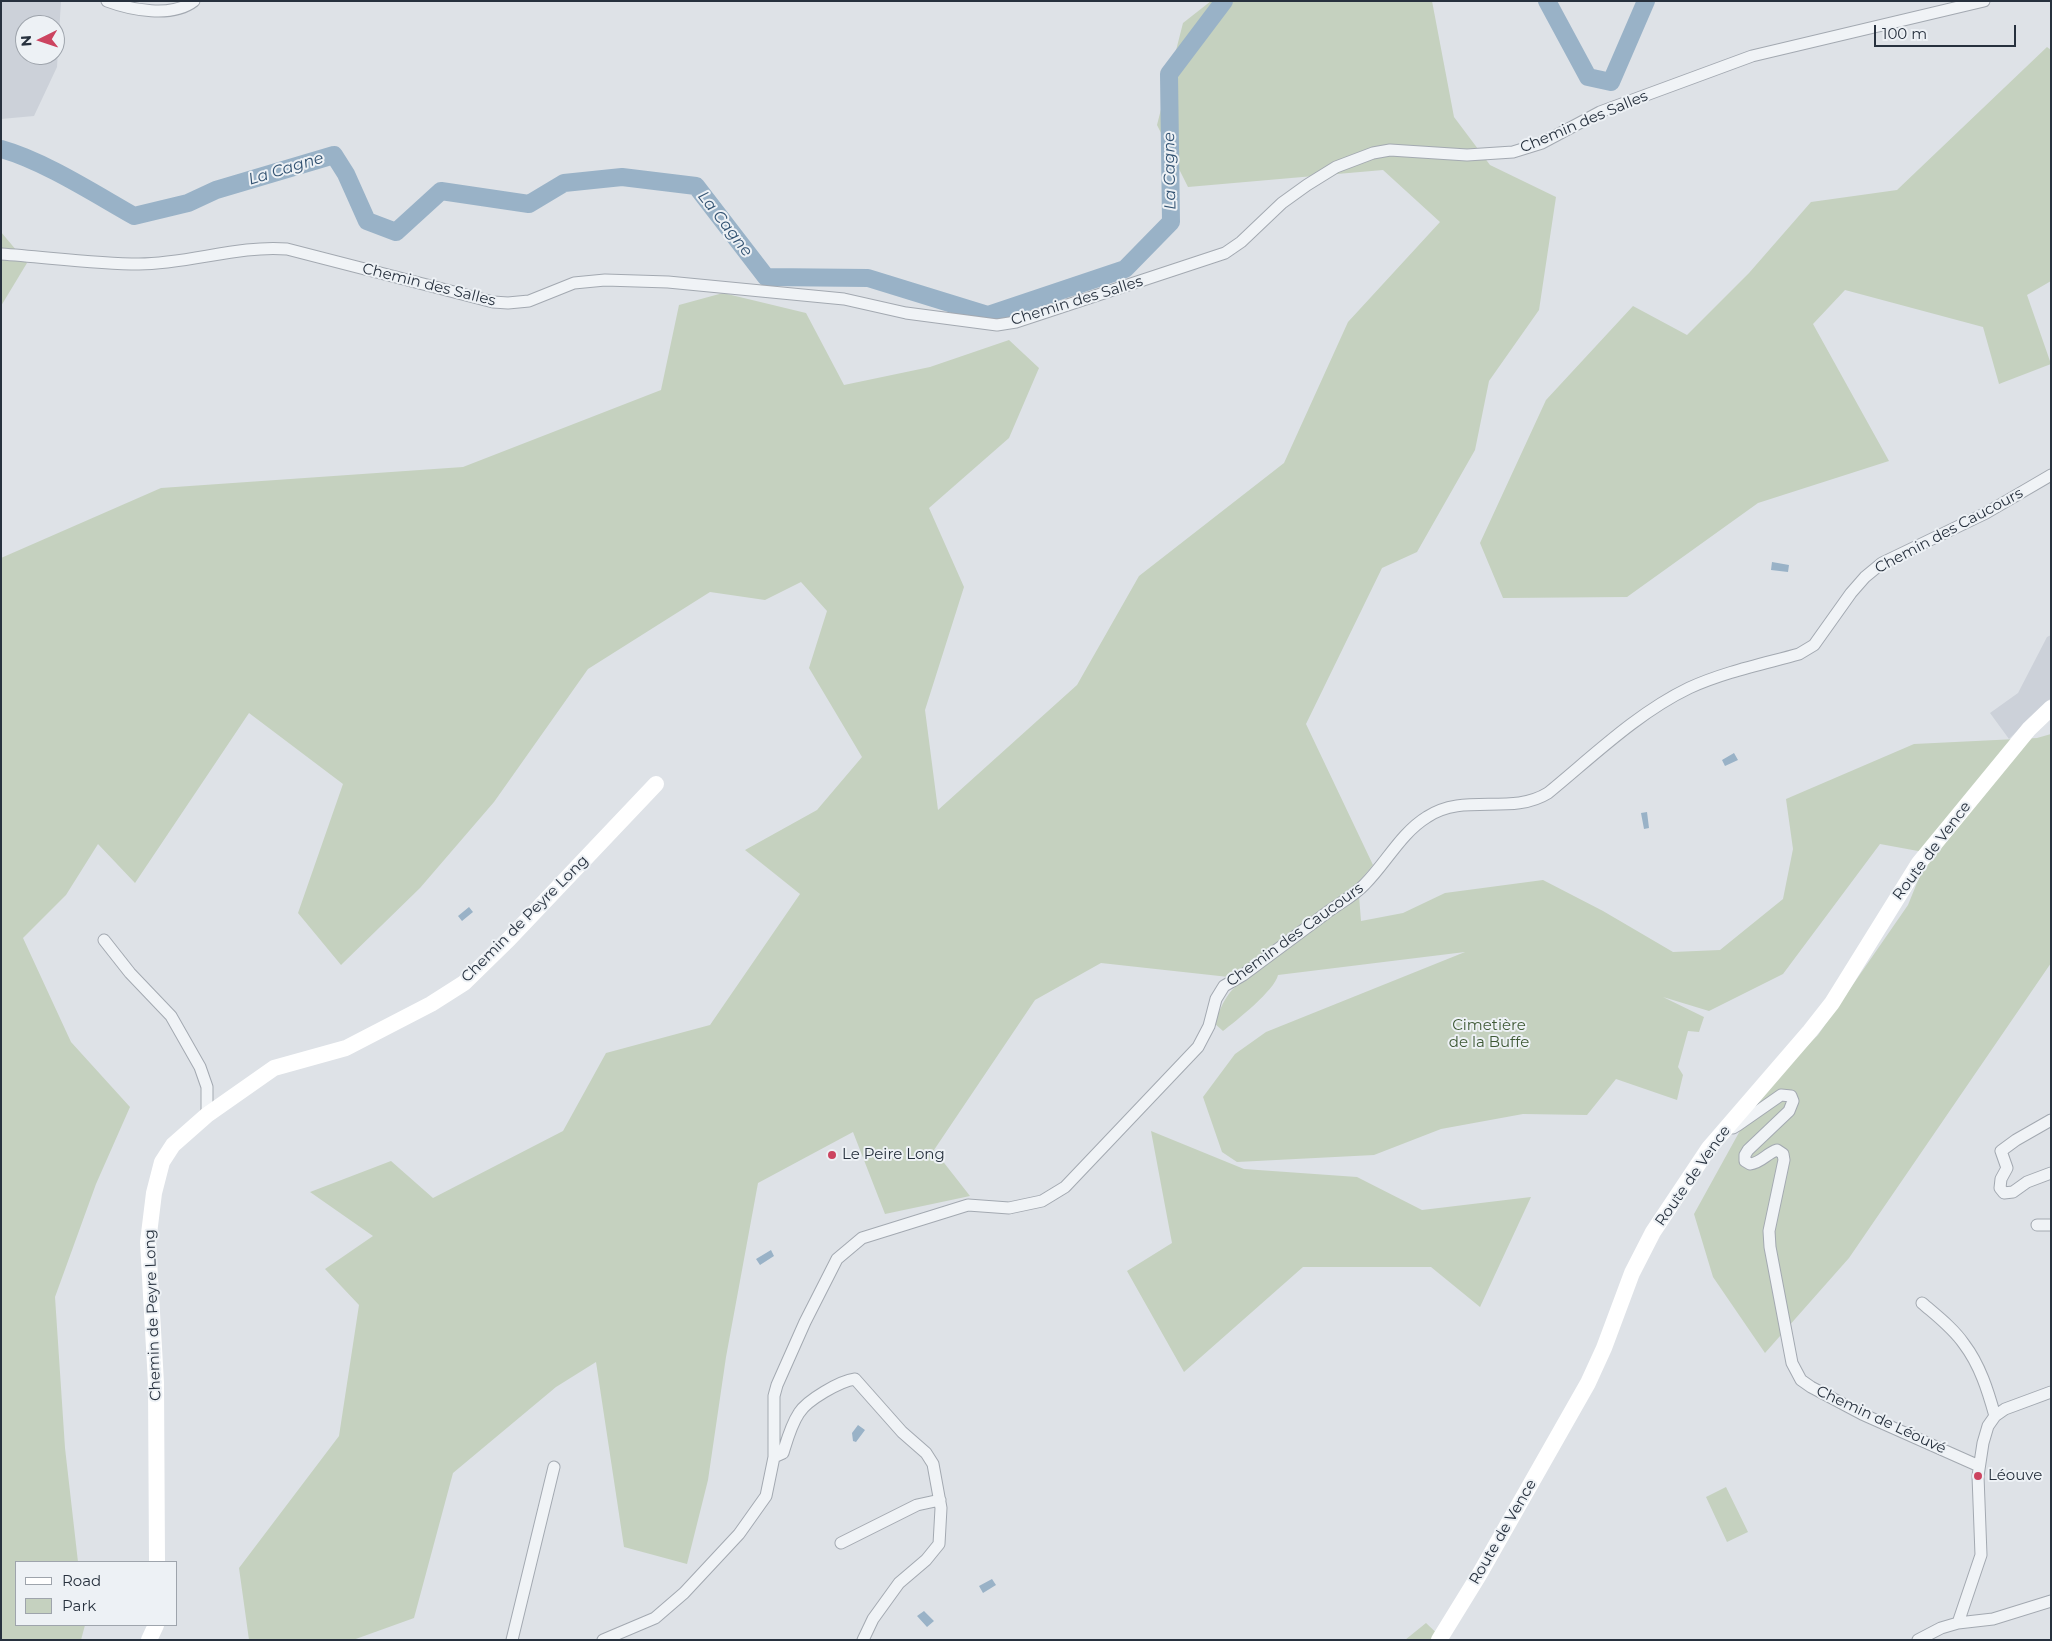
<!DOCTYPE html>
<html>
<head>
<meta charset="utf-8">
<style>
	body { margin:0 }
	#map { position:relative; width:2052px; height:1641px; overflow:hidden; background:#dee2e7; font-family:Montserrat,sans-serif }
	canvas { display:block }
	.frame { position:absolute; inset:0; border:2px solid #27313e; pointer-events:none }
	.legend { position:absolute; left:15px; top:1561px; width:162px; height:65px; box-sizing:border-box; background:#edf1f5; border:1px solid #9ea4ac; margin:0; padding:6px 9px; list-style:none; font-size:15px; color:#27313e }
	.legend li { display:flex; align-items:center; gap:10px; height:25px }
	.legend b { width:25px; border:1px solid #9ea4ac }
	.north { position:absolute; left:15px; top:15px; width:50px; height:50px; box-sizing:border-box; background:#edf1f5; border:1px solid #9ea4ac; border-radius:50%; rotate:266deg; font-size:14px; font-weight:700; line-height:20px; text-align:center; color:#27313e }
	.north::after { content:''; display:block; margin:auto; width:18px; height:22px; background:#cc4460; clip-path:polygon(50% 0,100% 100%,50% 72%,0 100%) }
	.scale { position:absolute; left:1874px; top:25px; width:142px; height:22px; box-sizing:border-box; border:2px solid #27313e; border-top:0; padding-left:6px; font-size:15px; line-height:18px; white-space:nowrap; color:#27313e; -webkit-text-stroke:4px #edf1f5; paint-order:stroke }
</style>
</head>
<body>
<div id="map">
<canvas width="2052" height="1641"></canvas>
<div class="frame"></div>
<ul class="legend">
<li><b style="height:6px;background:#fff"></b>Road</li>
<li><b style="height:14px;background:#c5d1bf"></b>Park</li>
</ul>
<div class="north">N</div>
<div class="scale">100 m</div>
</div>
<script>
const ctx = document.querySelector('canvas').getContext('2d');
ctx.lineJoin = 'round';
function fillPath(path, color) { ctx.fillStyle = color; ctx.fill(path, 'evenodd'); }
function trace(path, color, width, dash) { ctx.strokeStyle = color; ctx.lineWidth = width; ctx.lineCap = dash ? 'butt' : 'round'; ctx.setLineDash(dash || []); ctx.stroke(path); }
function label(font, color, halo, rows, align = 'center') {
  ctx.font = font + ' Montserrat,sans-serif'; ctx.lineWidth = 4; ctx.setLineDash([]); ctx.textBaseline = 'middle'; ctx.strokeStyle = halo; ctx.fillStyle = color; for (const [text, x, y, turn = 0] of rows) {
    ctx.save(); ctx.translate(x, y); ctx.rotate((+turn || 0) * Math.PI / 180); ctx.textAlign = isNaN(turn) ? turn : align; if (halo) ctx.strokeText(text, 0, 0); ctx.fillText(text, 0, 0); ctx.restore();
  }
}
fillPath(new Path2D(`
	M 1,1 L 61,1 L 57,67 L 34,116 L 1,119 ZM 25,25 L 55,25 L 55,55 L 25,55 Z
	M 2051,635 L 2051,698 L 2009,739 L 1990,713 L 2018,693 L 2047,637 Z`), '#ccd1d9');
fillPath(new Path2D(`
	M 1211,1 L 1432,1 L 1454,117 L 1490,165 L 1556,197 L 1539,310 L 1489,381 L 1475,450 L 1417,552 L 1382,568 L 1306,724 L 1373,865 L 1358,883 L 1361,921 L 1403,913 L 1445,893 L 1543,880 L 1603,911 L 1673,952 L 1720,950 L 1783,899 L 1793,849 L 1786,799 L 1914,744 L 2037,738 L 2051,734 L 2051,963 L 1849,1258 L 1765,1353 L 1713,1277 L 1694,1214 L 1763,1089 L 1818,1035 L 1908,905 L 1929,853 L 1880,844 L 1783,974 L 1709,1011 L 1663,997 L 1704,1017 L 1699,1032 L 1688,1031 L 1678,1067 L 1683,1075 L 1677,1100 L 1616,1079 L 1587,1115 L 1523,1114 L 1441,1129 L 1374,1155 L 1237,1162 L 1222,1152 L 1203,1097 L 1235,1054 L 1266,1032 L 1465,952 L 1278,975 C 1275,990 1236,1021 1223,1031 L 1214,1023 C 1223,1004 1227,989 1247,979 L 1101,963 L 1035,1000 L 934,1150 L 970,1196 L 885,1214 L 853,1132 L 758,1183 L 726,1357 L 708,1480 L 687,1564 L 624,1547 L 596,1362 L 556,1387 L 453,1473 L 414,1618 L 353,1640 L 249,1640 L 239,1568 L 339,1436 L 359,1305 L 325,1269 L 373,1236 L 310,1192 L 391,1161 L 433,1198 L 563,1131 L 606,1053 L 710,1025 L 800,894 L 745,850 L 817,810 L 862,757 L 809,668 L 827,611 L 801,582 L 765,600 L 710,592 L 588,669 L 494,802 L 420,888 L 341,965 L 298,913 L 343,784 L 249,713 L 135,883 L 98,844 L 66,895 L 23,938 L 71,1042 L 130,1107 L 96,1184 L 55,1297 L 65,1448 L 78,1562 L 16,1562 L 16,1625 L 85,1625 L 81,1640 L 1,1640 L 1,558 L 161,488 L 463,467 L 661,390 L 679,305 L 723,293 L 806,313 L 844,385 L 930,367 L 1009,340 L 1039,368 L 1009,438 L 929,508 L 964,587 L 925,710 L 938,810 L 1077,685 L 1139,576 L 1284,463 L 1348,322 L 1440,222 L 1383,170 L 1188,187 L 1157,125 L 1183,23 Z
	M 2047,47 L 2051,50 L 2051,281 L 2027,295 L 2051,364 L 1999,384 L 1983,327 L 1845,290 L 1813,324 L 1889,461 L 1758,503 L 1627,597 L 1503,598 L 1480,543 L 1546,400 L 1633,306 L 1687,335 L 1749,273 L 1811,202 L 1897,190 Z
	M 1,232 L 27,263 L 1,306 Z
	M 1151,1131 L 1244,1169 L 1357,1177 L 1422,1210 L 1531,1197 L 1480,1307 L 1431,1267 L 1303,1267 L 1184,1372 L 1127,1271 L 1172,1243 Z
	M 1726,1487 L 1748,1532 L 1727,1542 L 1706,1497 Z
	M 1426,1623 L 1444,1640 L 1405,1640 Z`), '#c5d1bf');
fillPath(new Path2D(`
	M 1772,562 L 1789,565 L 1788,572 L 1771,570 Z
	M 1734,753 L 1738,760 L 1725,766 L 1722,760 Z
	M 1647,812 L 1649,828 L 1644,829 L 1641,813 Z
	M 469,907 L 473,912 L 462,921 L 458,916 Z
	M 771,1250 L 774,1256 L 760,1265 L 756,1259 Z
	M 858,1425 L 865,1430 L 856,1442 L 853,1441 L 852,1433 Z
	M 992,1579 L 996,1585 L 983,1593 L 979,1586 Z
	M 924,1611 L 934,1621 L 927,1627 L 917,1616 Z`), '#99b2c7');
trace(new Path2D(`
	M 1547,1 L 1588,77 L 1611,82 L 1646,1
	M 1,149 C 44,161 95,194 134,216 L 188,203 L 216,190 L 334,155 L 346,174 L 367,221 L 396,232 L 441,191 L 529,204 L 564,183 L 622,177 L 696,186 L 766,277 L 868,278 L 988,315 L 1125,269 L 1171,222 L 1169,74 L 1224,1`), '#99b2c7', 18);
const street = new Path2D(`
	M 107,1 C 131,10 172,18 194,1
	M 1,254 C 46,257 94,264 139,264 C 189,264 238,245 287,249 L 493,302 L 508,303 L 529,301 L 574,283 L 605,280 L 668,282 L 844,299 L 906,313 L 997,325 L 1016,322 L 1225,253 L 1241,242 L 1282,203 L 1307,185 L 1336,167 L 1373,153 L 1390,150 L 1467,155 L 1513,152 L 1542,143 L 1600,112 L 1752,56 L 1984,1
	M 104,940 L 130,973 L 171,1016 L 200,1067 L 207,1087 L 207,1115
	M 2051,1120 L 2016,1140 L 2001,1151 L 2007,1168 L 2001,1179 L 2000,1188 L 2004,1193 L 2013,1192 L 2027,1182 L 2051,1173
	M 1728,1127 L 1733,1128 L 1738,1125 L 1781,1095 L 1791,1096 L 1793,1101 L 1789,1111 L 1748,1150 L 1745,1155 L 1745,1161 L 1750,1164 C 1761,1163 1767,1153 1777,1150 L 1783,1154 L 1784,1160 L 1769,1231 L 1770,1247 L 1792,1363 L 1801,1380 L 1811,1387 L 1862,1414 L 1979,1466
	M 2037,1225 L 2051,1225
	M 1922,1303 C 1937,1316 1953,1328 1964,1344 C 1980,1365 1988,1391 1995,1416
	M 774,1457 L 774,1396 L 777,1385 L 805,1322 L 837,1259 L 862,1238 L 968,1205 L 1009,1208 L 1042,1201 L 1065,1187 L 1198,1047 L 1209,1026 L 1216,999 L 1224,986 L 1243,975 C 1270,955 1298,934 1325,914 C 1338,904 1354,896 1365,884 C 1386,863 1401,833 1427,817 C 1464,792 1511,816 1548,793 C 1592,757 1637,713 1689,688 C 1724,672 1763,664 1799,654 L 1814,645 L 1851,593 L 1865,577 L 1882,563 L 1986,513 L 2051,475
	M 841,1543 L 917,1505 L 940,1500
	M 1958,1623 L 1981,1555 L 1978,1476 L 1983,1443 L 1988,1426 L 1995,1416 L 2005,1409 L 2051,1392
	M 512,1640 L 554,1467
	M 603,1640 L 655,1618 L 684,1593 L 739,1534 L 766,1496 L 774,1457 L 783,1453 C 787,1440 791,1425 799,1413 C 807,1400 840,1381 855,1379 L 902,1432 L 926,1453 L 933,1464 L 941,1508 L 939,1544 L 926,1560 L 899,1583 L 873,1619 L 863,1640
	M 1918,1640 L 1941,1628 L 1958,1623 L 1993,1619 L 2051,1601`);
trace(street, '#a3a9b1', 13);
trace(street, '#f0f3f6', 11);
trace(new Path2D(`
	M 157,1562 L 156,1383 L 148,1242 L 154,1193 L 162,1162 L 173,1145 L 207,1115 L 274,1068 L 346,1048 L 431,1004 L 464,983 L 509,939 L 656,784
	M 149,1640 L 156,1625
	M 1439,1640 L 1479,1575 L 1588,1383 L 1604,1348 L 1632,1273 L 1653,1232 L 1709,1148 L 1810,1031 L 1832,1003 L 1919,863 L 2029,729 L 2051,708`), '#fff', 16);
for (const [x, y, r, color] of [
	[832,1155,5,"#cc4460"],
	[1978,1476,5,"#cc4460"]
]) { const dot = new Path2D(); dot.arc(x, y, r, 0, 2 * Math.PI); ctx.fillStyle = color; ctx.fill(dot); trace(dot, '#edf1f5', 2); }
label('15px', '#27313e', '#edf1f5', [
	["Chemin des Salles",1584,122,-23],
	["Chemin des Salles",429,285,14],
	["Chemin des Salles",1077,301,-17],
	["Chemin des Caucours",1949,531,-28],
	["Route de Vence",1932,851,-53],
	["Chemin de Peyre Long",525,919,-45],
	["Chemin des Caucours",1295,935,-36],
	["Route de Vence",1693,1176,-55],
	["Chemin de Peyre Long",153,1315,-92],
	["Chemin de Léouvé",1881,1420,25],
	["Route de Vence",1503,1532,-60]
]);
label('15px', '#3e5935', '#edf1f5', [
	["Cimetière",1489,1026],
	["de la Buffe",1489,1043]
]);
label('15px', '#27313e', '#edf1f5', [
	["Le Peire Long",842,1155],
	["Léouve",1988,1476]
], 'left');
label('italic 16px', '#325271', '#edf1f5', [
	["La Cagne",286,169,-17],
	["La Cagne",1170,171,-91],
	["La Cagne",725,224,52]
]);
</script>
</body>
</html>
